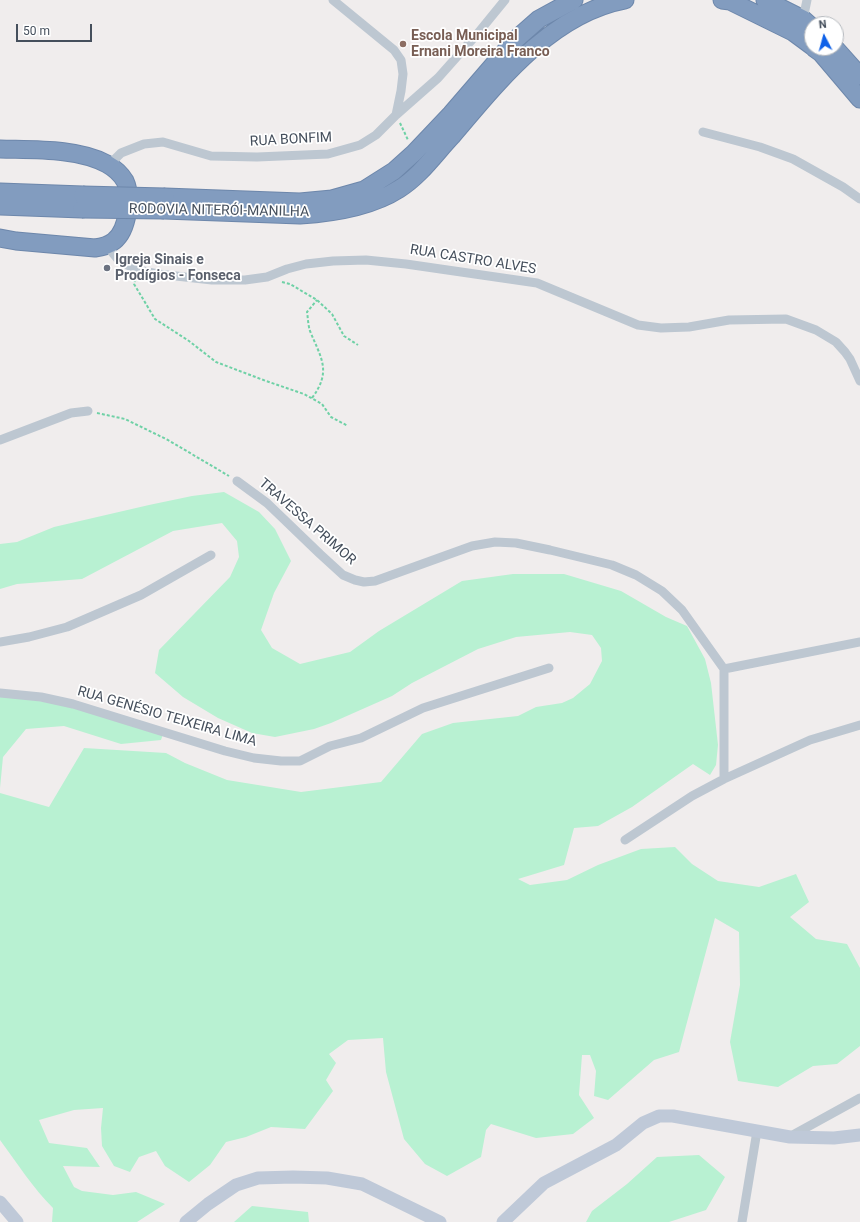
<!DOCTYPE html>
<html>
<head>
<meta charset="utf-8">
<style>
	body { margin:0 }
	#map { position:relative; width:860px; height:1222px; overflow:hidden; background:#f0eded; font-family:Roboto,sans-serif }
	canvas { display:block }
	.north { position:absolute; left:804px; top:16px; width:40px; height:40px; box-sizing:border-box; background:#fff; border:1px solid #b5b9be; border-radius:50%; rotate:354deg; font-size:11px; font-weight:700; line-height:16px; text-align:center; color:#454f5c }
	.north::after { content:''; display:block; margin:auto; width:14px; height:18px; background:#0f61e8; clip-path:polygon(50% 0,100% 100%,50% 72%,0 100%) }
	.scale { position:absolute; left:16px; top:24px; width:76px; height:18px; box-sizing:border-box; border:2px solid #454f5c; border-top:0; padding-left:5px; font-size:12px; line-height:14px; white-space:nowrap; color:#454f5c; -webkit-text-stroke:3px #fff; paint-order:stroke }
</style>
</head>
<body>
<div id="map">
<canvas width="860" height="1222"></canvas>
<div class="north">N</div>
<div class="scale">50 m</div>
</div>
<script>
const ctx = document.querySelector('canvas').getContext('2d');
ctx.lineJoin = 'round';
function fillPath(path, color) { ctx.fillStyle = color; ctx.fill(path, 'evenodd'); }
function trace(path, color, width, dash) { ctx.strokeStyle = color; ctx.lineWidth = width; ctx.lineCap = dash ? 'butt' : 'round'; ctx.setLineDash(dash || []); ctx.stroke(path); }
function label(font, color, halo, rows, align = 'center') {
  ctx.font = font + ' Roboto,sans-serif'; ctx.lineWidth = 3.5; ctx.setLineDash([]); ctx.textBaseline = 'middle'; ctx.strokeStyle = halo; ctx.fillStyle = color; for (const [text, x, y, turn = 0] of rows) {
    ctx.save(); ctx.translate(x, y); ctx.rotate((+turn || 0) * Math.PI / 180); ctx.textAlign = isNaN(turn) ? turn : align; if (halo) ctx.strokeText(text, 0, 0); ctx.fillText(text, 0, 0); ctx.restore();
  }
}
fillPath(new Path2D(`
	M 224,492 L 259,512 L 275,529 L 291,561 L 274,593 L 261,630 L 272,648 L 300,664 L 350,652 L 379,631 L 462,581 L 513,574 L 564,574 L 621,591 L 666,617 L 687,626 L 705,659 L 711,683 L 718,745 L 716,765 L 710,775 L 693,764 L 632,807 L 598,826 L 574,828 L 564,865 L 518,879 L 530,885 L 567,880 L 598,865 L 641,849 L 675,847 L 692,864 L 718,881 L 759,887 L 796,874 L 809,902 L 790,917 L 816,939 L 847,944 L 860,968 L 860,1046 L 837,1064 L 813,1066 L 778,1087 L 738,1081 L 730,1042 L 740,985 L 739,932 L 715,918 L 679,1052 L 654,1060 L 608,1100 L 594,1096 L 596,1071 L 590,1055 L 582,1055 L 579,1095 L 594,1118 L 573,1134 L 536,1138 L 491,1124 L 486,1130 L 481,1157 L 447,1176 L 425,1164 L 404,1139 L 386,1072 L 383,1038 L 348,1040 L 329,1054 L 336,1063 L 326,1080 L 333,1091 L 305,1129 L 271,1127 L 246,1137 L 226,1142 L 210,1165 L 189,1182 L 165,1166 L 156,1151 L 139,1157 L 130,1172 L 114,1166 L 102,1146 L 101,1128 L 103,1108 L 74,1110 L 39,1120 L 49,1143 L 87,1148 L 100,1167 L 63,1166 L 74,1187 L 82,1191 L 113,1195 L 136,1192 L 165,1204 L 137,1222 L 52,1222 L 53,1208 C 33,1188 17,1163 0,1140 L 0,793 L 49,807 L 84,748 L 166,753 L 185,763 L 227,780 L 301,792 L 381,782 L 422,734 L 453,723 L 518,716 L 536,707 L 562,703 L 573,698 L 590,684 L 602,661 L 601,648 L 592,635 L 570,632 L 516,637 L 478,649 L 412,683 L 392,696 L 331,723 L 314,729 L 275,737 L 252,733 L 218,718 L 183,697 L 155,673 L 159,650 L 230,577 L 239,557 L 237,541 L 222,523 L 173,531 L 82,579 L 17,584 L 0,589 L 0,544 L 17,542 L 54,527 L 149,505 L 192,496 Z
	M 4,694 L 71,707 L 163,734 L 161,740 L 121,744 L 64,726 L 26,729 L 3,757 L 0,788 L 0,695 Z
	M 699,1155 L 725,1177 L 706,1210 L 669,1222 L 586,1222 L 592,1211 L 627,1184 L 657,1157 Z
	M 252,1206 L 308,1212 L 309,1222 L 234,1222 Z`), '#b8f1d2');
const highway = new Path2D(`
	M 722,0 L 730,1 L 793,32 L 812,46
	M 765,0 L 803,19 L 812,27
	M 814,48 L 821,53 L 860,99
	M 835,48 L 860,76
	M 0,149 C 33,150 78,148 107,164 C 114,168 121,174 125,181 C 132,196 128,230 114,241 C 108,246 102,247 95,248 L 16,241 L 0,238
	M 0,192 L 83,195
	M 165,197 L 300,202 L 332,199 L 364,190 L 394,171 L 414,153 L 451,114 L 514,41 L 539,19 L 574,0
	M 0,206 L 82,209
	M 164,210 L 300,215 C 332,213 371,207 399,189 C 420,176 435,154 452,136 C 498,82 551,14 625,0`);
trace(highway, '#6d87ab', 19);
trace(new Path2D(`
	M 400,123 L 408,140
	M 135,279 L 134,284 L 155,319 L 189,341 L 216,362 L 266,381 L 304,394 L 322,404 L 331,417 L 348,426
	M 282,282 L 290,284 L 317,300 L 332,314 L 344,336 L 358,345
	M 312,398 C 332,371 321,358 310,331 C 308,325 308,318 307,312 L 317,300
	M 97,413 L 125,419 L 168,440 L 229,476`), '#6fd1a6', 2, [3, 2]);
trace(new Path2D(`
	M 803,19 L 807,0
	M 396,115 L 438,78 L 478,33 L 505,0
	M 703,132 L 760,147 L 793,159 L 843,187 L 860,199
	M 109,165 L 121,153 L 144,144 L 163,142 L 211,156 L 257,157 L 328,154 L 360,145 L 376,135 L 396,115 L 401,91 L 403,74 L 401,60 L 394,50 L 333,0
	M 107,246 L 117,258 L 125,264 L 138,270 L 158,274 L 212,280 L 245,280 L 267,277 L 287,269 L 306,264 L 333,261 L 366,260 L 406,264 L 537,283 L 638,325 L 661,328 L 689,327 L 729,320 L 786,319 L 816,330 L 836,342 L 845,352 L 850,359 L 860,381
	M 0,440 L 71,413 L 88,411
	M 237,481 L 267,503 L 320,554 L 343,575 L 355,580 L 364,582 L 375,581 L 472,546 L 495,542 L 516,543 L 550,550 L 612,565 L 636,575 L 662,591 L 682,610 L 724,669 L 724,779 L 692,796 L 625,840
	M 0,642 L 29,637 L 67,627 L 141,595 L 211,555
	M 724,669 L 860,642
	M 0,693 L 41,697 L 73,704 L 225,751 L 254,758 L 281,761 L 300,761 L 330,746 L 361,738 L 423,708 L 549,668
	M 724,779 L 810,740 L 860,725
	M 791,1136 L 860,1098
	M 742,1222 L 757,1131`), '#bdc7d1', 9);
trace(new Path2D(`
	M 0,1202 L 17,1222
	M 186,1222 L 208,1204 L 236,1185 L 258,1178 L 293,1177 L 327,1178 L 362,1184 L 440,1222
	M 503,1222 L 544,1183 L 616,1145 L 643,1123 L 659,1116 L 673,1116 L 790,1137 L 834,1138 L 860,1135`), '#bfc9d8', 13);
trace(highway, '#829cbf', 17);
const highwayBridge = new Path2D(`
	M 83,195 L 165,197
	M 82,209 L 164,210`);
trace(highwayBridge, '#6d87ab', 19, []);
trace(highwayBridge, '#829cbf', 17);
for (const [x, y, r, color] of [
	[403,44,4,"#8d6e63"],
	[107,268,4,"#6b7280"]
]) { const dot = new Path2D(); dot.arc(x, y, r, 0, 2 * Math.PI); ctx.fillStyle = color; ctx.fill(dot); trace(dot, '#fff', 1.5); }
label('bold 14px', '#785e54', '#fff', [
	["Escola Municipal",411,36],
	["Ernani Moreira Franco",411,52]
], 'left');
label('14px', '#454f5c', '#fff', [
	["RUA BONFIM",291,140,-3],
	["RODOVIA NITERÓI-MANILHA",219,211,1],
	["RUA CASTRO ALVES",473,260,9],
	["TRAVESSA PRIMOR",307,522,41],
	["RUA GENÉSIO TEIXEIRA LIMA",167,717,16]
]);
label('bold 14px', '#5b616d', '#fff', [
	["Igreja Sinais e",115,260],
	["Prodígios - Fonseca",115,276]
], 'left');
</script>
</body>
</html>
